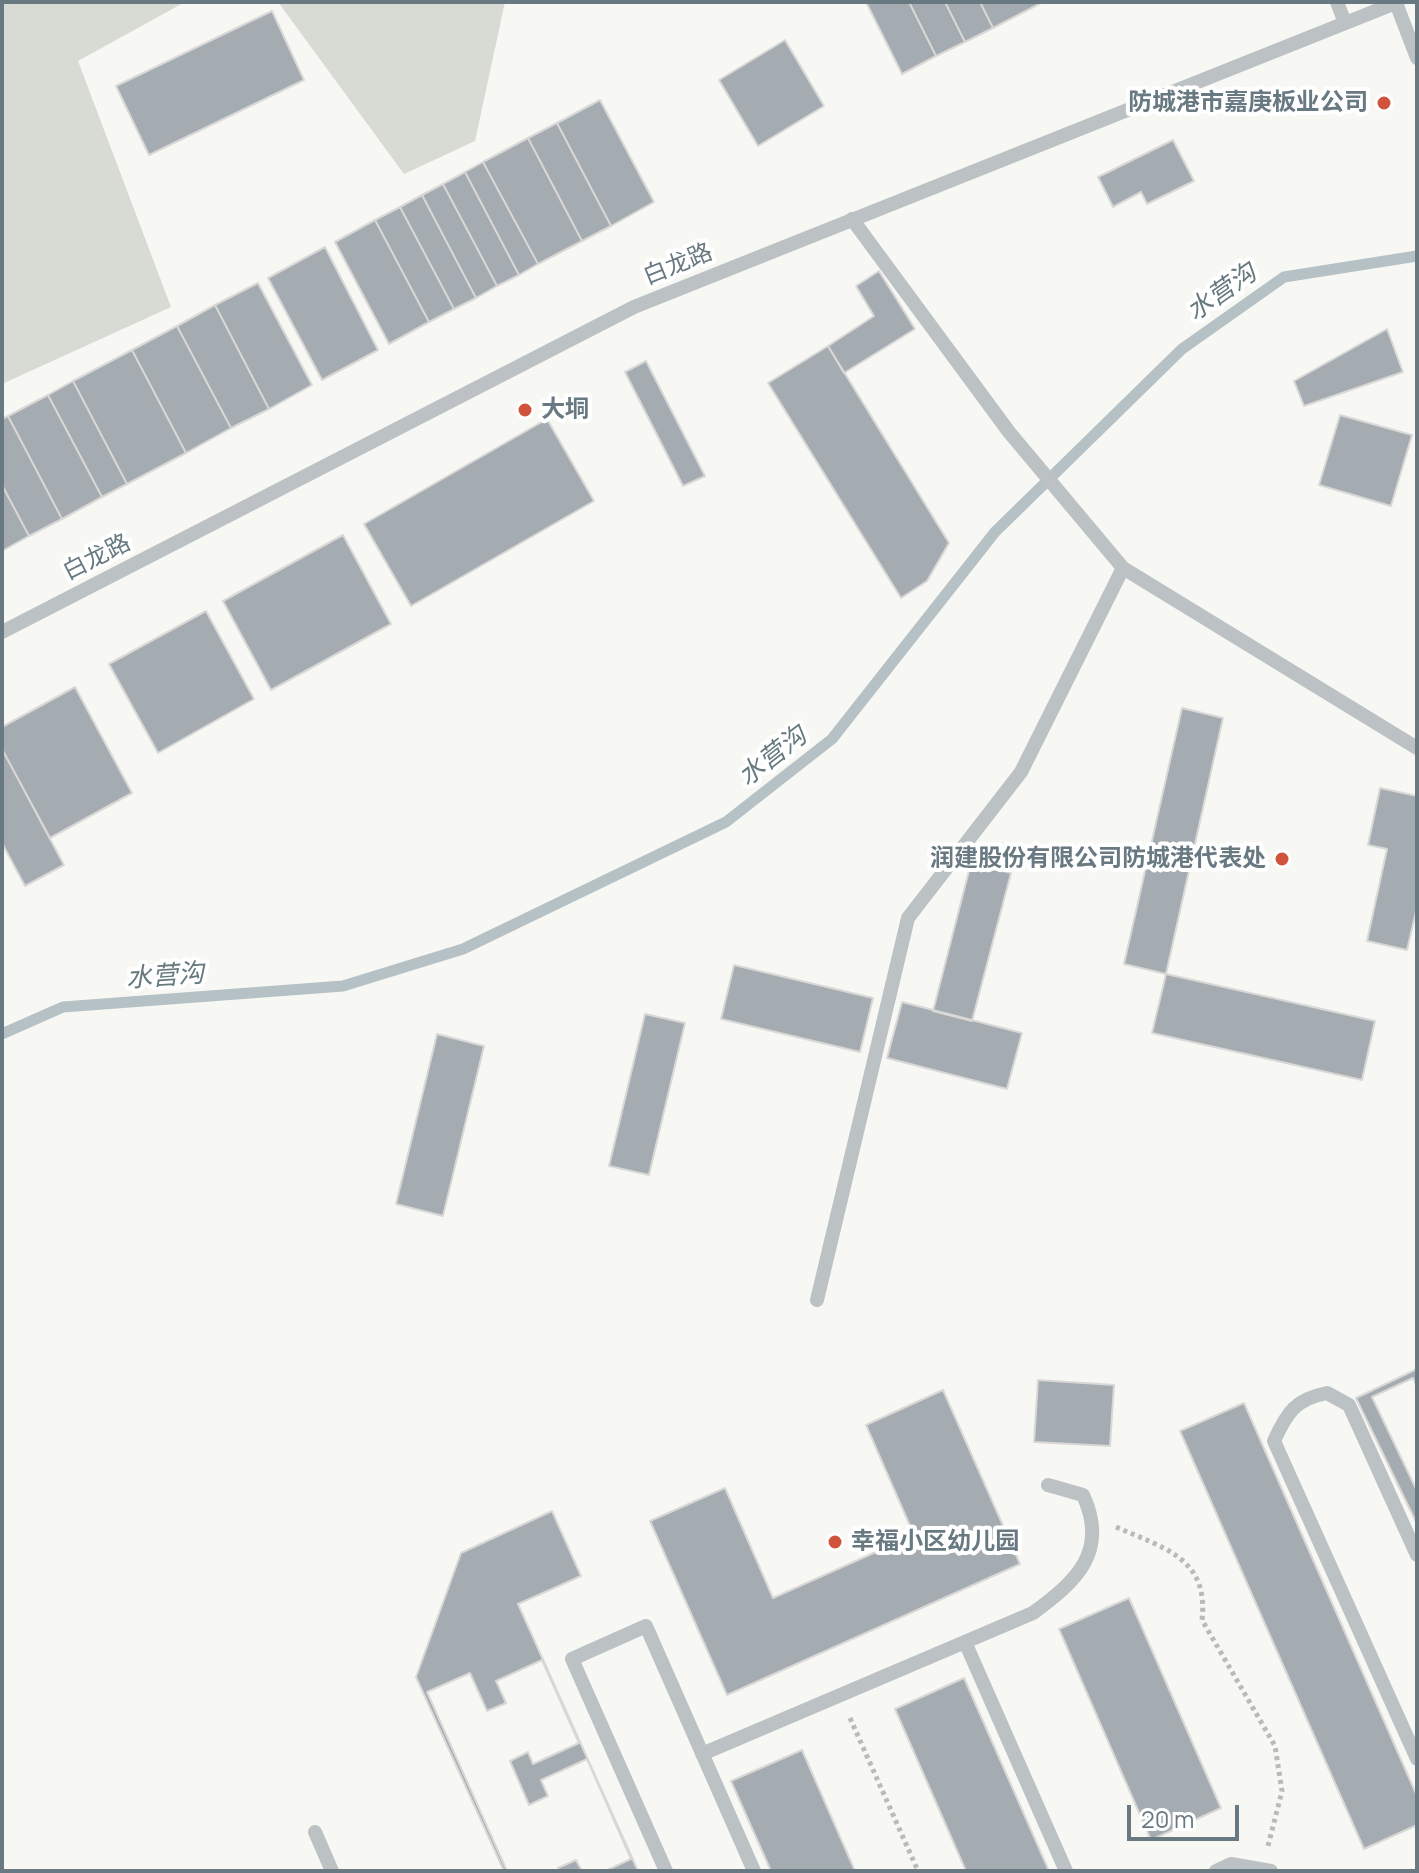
<!DOCTYPE html>
<html>
<head>
<meta charset="utf-8">
<style>
	body { margin:0 }
	#map { position:relative; width:1419px; height:1873px; overflow:hidden; background:#f7f7f4; font-family:Manrope,sans-serif }
	canvas { display:block }
	.frame { position:absolute; inset:0; border:4px solid #697982; pointer-events:none }
	.scale { position:absolute; left:1127px; top:1805px; width:112px; height:36px; box-sizing:border-box; border:4px solid #697982; border-top:0; padding-left:10px; font-size:24px; line-height:28px; white-space:nowrap; color:#697982; -webkit-text-stroke:6px #fff; paint-order:stroke }
</style>
</head>
<body>
<div id="map">
<canvas width="1419" height="1873"></canvas>
<div class="frame"></div>
<div class="scale">20 m</div>
</div>
<script>
const ctx = document.querySelector('canvas').getContext('2d');
ctx.lineJoin = 'round';
function fillPath(path, color) { ctx.fillStyle = color; ctx.fill(path, 'evenodd'); }
function trace(path, color, width, dash) { ctx.strokeStyle = color; ctx.lineWidth = width; ctx.lineCap = dash ? 'butt' : 'round'; ctx.setLineDash(dash || []); ctx.stroke(path); }
function label(font, color, halo, rows, align = 'center') {
  ctx.font = font + ' Manrope,"Noto Sans SC",sans-serif'; ctx.lineWidth = 8; ctx.setLineDash([]); ctx.textBaseline = 'middle'; ctx.strokeStyle = halo; ctx.fillStyle = color; for (const [text, x, y, turn = 0] of rows) {
    ctx.save(); ctx.translate(x, y); ctx.rotate((+turn || 0) * Math.PI / 180); ctx.textAlign = isNaN(turn) ? turn : align; if (halo) ctx.strokeText(text, 0, 0); ctx.fillText(text, 0, 0); ctx.restore();
  }
}
fillPath(new Path2D(`
	M 2,2 L 185,2 L 78,61 L 171,307 L 2,384 Z
	M 278,2 L 505,2 L 475,141 L 404,174 Z`), '#d7dbd4');
trace(new Path2D(`
	M 2,1034 L 63,1007 L 343,986 L 463,949 L 726,822 L 832,739 L 995,532 L 1182,349 L 1284,277 L 1417,256`), '#b5c1c4', 11);
const building = new Path2D(`
	M 866,2 L 909,2 L 936,56 L 902,74 Z
	M 909,2 L 945,2 L 965,42 L 936,56 Z
	M 945,2 L 980,2 L 993,28 L 965,42 Z
	M 980,2 L 1043,2 L 993,28 Z
	M 272,11 L 304,80 L 149,155 L 116,86 Z
	M 785,40 L 824,106 L 758,146 L 719,80 Z
	M 600,100 L 654,202 L 611,226 L 557,123 Z
	M 557,123 L 611,226 L 582,241 L 528,138 Z
	M 528,138 L 582,241 L 538,264 L 483,162 Z
	M 1173,140 L 1194,181 L 1147,204 L 1141,192 L 1113,207 L 1098,177 Z
	M 483,162 L 538,264 L 519,275 L 465,172 Z
	M 465,172 L 519,275 L 497,286 L 443,184 Z
	M 443,184 L 497,286 L 476,298 L 422,195 Z
	M 422,195 L 476,298 L 454,309 L 400,207 Z
	M 400,207 L 454,309 L 429,322 L 375,220 Z
	M 375,220 L 429,322 L 389,344 L 335,242 Z
	M 325,247 L 378,350 L 322,380 L 268,278 Z
	M 879,271 L 915,329 L 844,373 L 828,346 L 874,316 L 856,286 Z
	M 258,283 L 312,385 L 269,409 L 215,305 Z
	M 215,305 L 269,409 L 231,428 L 177,326 Z
	M 177,326 L 231,428 L 186,453 L 132,350 Z
	M 1387,329 L 1403,372 L 1304,406 L 1294,381 Z
	M 828,346 L 949,543 L 927,581 L 901,598 L 768,383 Z
	M 132,350 L 186,453 L 127,484 L 73,381 Z
	M 646,361 L 705,476 L 683,486 L 625,372 Z
	M 73,381 L 127,484 L 102,497 L 48,395 Z
	M 48,395 L 102,497 L 62,519 L 8,416 Z
	M 1340,415 L 1412,435 L 1391,506 L 1319,485 Z
	M 8,416 L 62,519 L 29,536 L 2,485 L 2,419 Z
	M 547,419 L 594,501 L 411,606 L 364,524 Z
	M 2,485 L 29,536 L 2,551 Z
	M 343,535 L 391,624 L 271,690 L 223,601 Z
	M 206,611 L 254,699 L 158,753 L 109,664 Z
	M 75,687 L 132,793 L 50,838 L 2,749 L 2,727 Z
	M 1182,708 L 1223,718 L 1166,974 L 1124,964 Z
	M 2,749 L 64,865 L 25,886 L 2,843 Z
	M 1380,788 L 1417,796 L 1417,907 L 1407,950 L 1367,941 L 1387,849 L 1368,845 Z
	M 971,863 L 1011,873 L 972,1021 L 933,1011 Z
	M 734,965 L 873,998 L 860,1052 L 721,1019 Z
	M 1166,974 L 1375,1021 L 1362,1080 L 1152,1033 Z
	M 902,1002 L 1022,1033 L 1007,1089 L 887,1058 Z
	M 645,1014 L 685,1023 L 649,1175 L 609,1166 Z
	M 437,1034 L 484,1046 L 443,1216 L 396,1204 Z
	M 1417,1369 L 1417,1524 L 1356,1398 Z
	M 1413,1378 L 1417,1388 L 1417,1491 L 1372,1397 Z
	M 1038,1380 L 1114,1385 L 1110,1446 L 1034,1442 Z
	M 943,1390 L 1020,1564 L 727,1695 L 650,1521 L 725,1488 L 773,1598 L 914,1535 L 866,1425 Z
	M 1244,1403 L 1417,1796 L 1417,1825 L 1364,1849 L 1180,1431 Z
	M 552,1511 L 581,1576 L 518,1604 L 638,1871 L 504,1871 L 416,1677 L 461,1553 Z
	M 1129,1598 L 1221,1808 L 1151,1840 L 1059,1629 Z
	M 542,1660 L 579,1743 L 533,1764 L 528,1752 L 510,1761 L 529,1805 L 548,1796 L 541,1780 L 587,1759 L 631,1859 L 605,1871 L 582,1871 L 576,1860 L 558,1868 L 559,1871 L 507,1871 L 427,1692 L 470,1673 L 487,1711 L 506,1703 L 496,1681 Z
	M 964,1678 L 1049,1871 L 966,1871 L 895,1709 Z
	M 802,1750 L 855,1871 L 771,1871 L 731,1781 Z`);
fillPath(building, '#a4acb1');
trace(building, '#d9d8d7', 2);
trace(new Path2D(`
	M 1116,1527 C 1164,1548 1209,1558 1202,1620 L 1275,1746 L 1282,1791 L 1268,1846
	M 850,1718 L 918,1871`), '#b7bbbc', 5, [4, 4]);
trace(new Path2D(`
	M 1337,2 L 1345,23
	M 1396,3 L 1417,58
	M 1123,568 L 1417,748
	M 2,632 L 634,307 L 1398,2
	M 817,1300 L 908,918 L 1021,772 L 1123,568 L 1009,432 L 852,219
	M 1417,1555 L 1349,1405 L 1327,1393 C 1296,1399 1287,1412 1274,1441 L 1417,1759
	M 965,1642 L 1066,1871
	M 702,1754 L 1033,1613 C 1077,1581 1109,1551 1083,1495 L 1048,1485
	M 315,1832 L 332,1871
	M 666,1871 L 572,1659 L 646,1626 L 754,1871
	M 1216,1871 L 1231,1864 L 1271,1871`), '#bcc1c4', 14);
for (const [x, y, r, color] of [
	[1384,103,8,"#d0533b"],
	[525,410,8,"#d0533b"],
	[1282,859,8,"#d0533b"],
	[835,1542,8,"#d0533b"]
]) { const dot = new Path2D(); dot.arc(x, y, r, 0, 2 * Math.PI); ctx.fillStyle = color; ctx.fill(dot); trace(dot, '#fff', 3); }
label('bold 24px', '#697982', '#fff', [
	["防城港市嘉庚板业公司",1368,103],
	["大垌",541,410,"left"],
	["润建股份有限公司防城港代表处",1266,859],
	["幸福小区幼儿园",851,1542,"left"]
], 'right');
label('24px', '#697982', '#fff', [
	["白龙路",678,265,-22],
	["白龙路",97,558,-27]
]);
label('italic 26px', '#65797e', '#fff', [
	["水营沟",1222,293,-35],
	["水营沟",773,757,-38],
	["水营沟",165,977,-4]
]);
</script>
</body>
</html>
